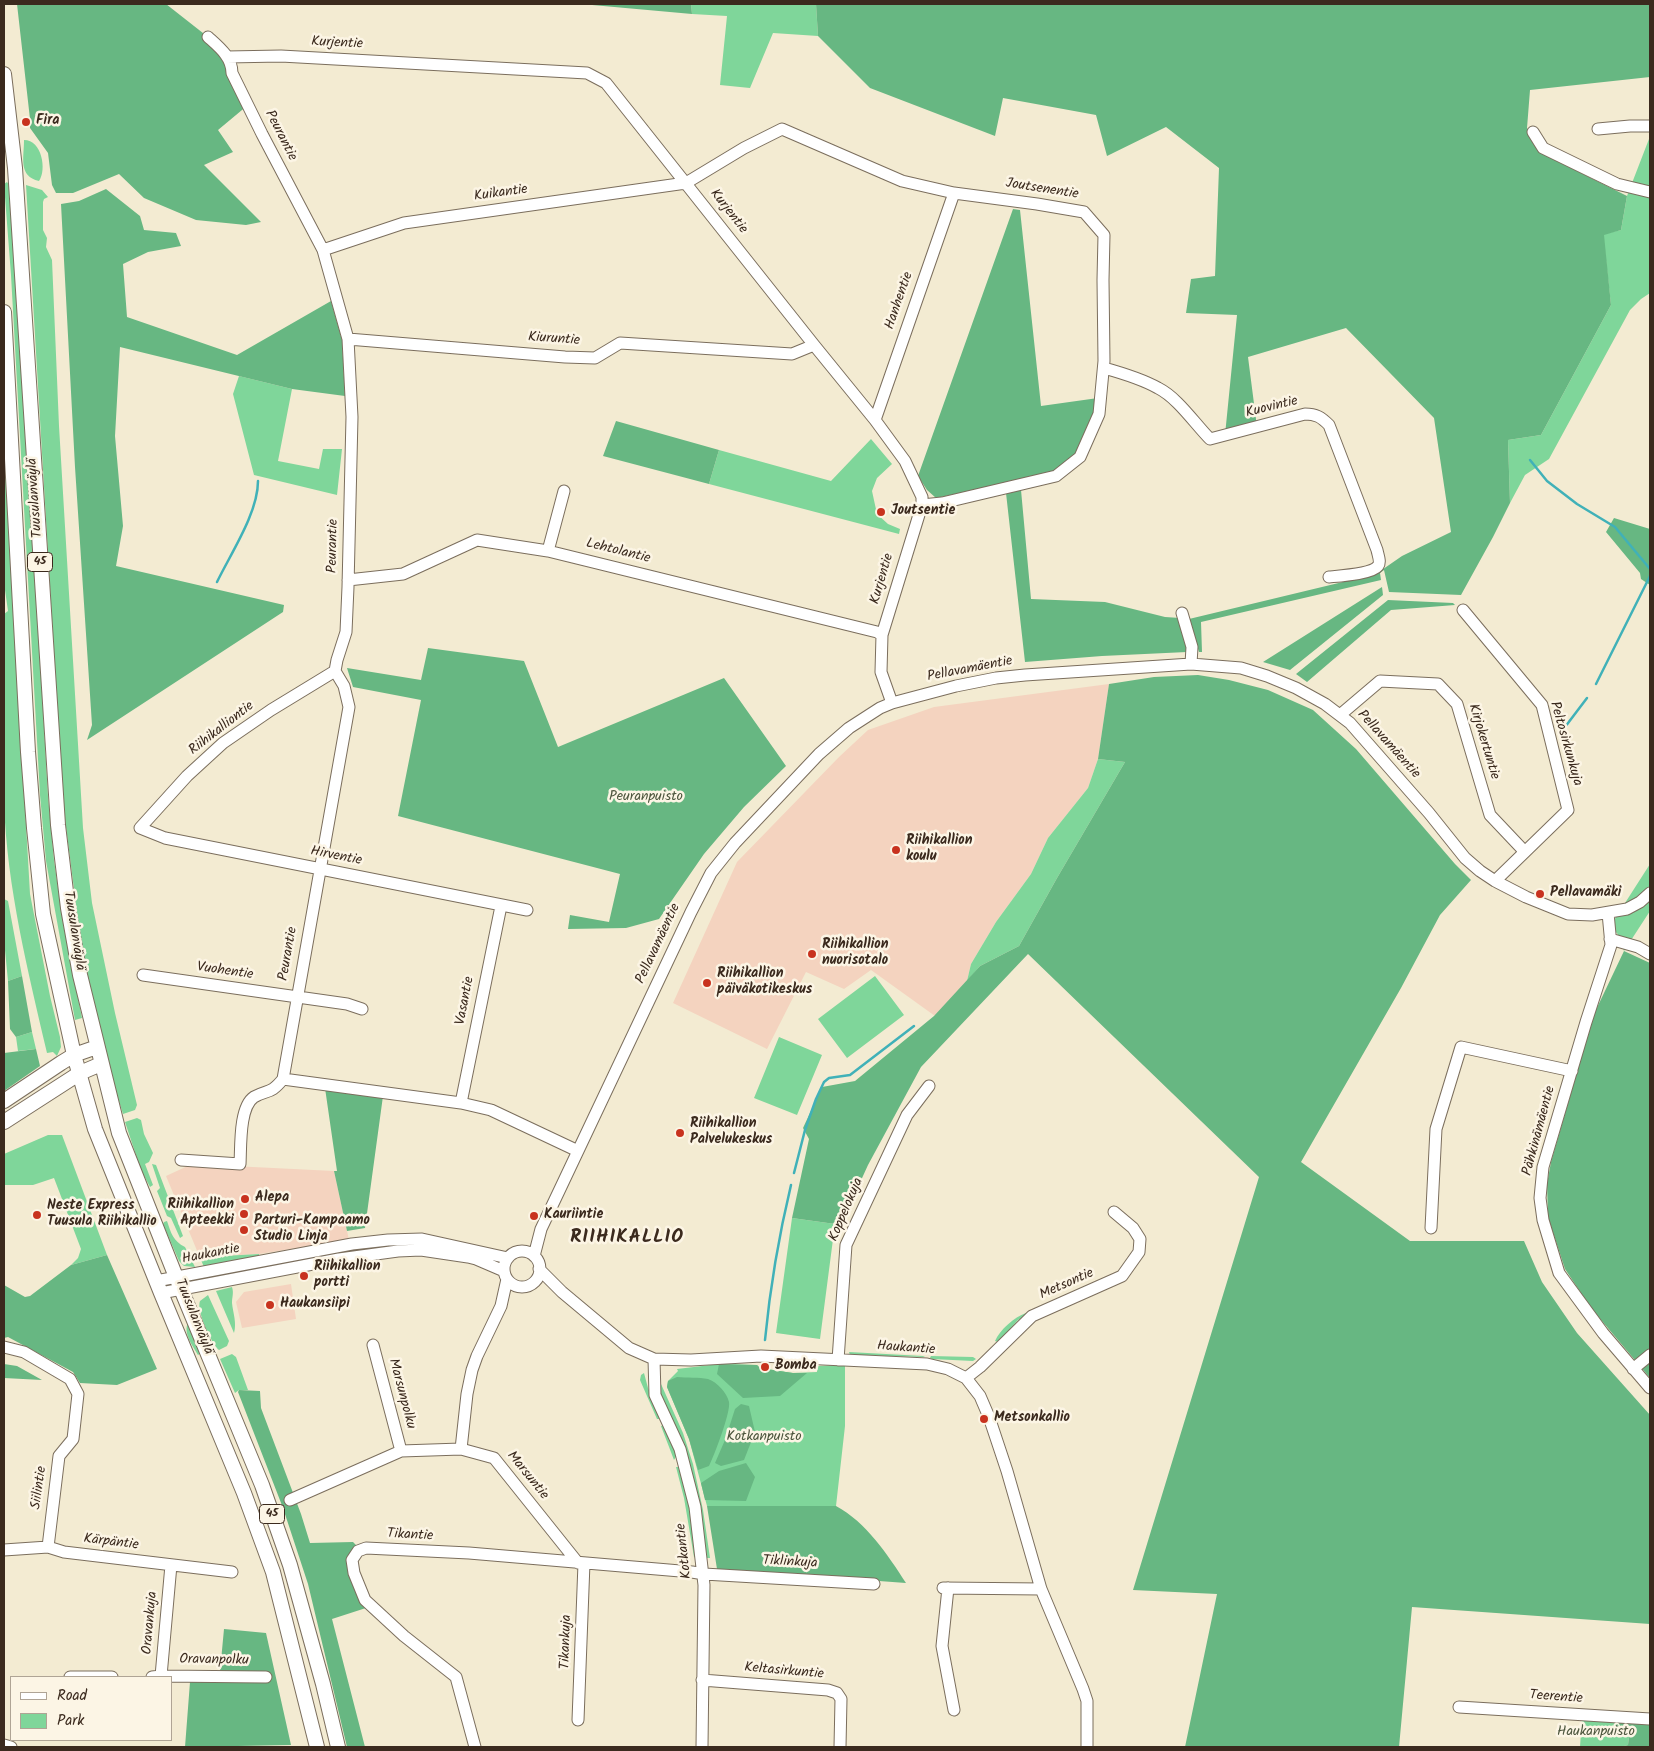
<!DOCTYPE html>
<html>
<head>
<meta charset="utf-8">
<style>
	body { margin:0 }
	#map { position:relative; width:1654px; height:1751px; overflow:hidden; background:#f3ebd2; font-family:Kalam,sans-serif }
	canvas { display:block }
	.frame { position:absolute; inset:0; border:5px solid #3b2a1e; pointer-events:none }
	.legend { position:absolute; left:10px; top:1676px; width:162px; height:65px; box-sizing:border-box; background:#fcf5e5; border:1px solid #afa495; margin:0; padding:6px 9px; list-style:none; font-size:15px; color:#3b2a1e }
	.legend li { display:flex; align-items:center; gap:10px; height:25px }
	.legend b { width:25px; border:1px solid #afa495 }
</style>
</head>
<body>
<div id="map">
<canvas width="1654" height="1751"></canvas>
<div class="frame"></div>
<ul class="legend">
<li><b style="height:6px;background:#fff"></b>Road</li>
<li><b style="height:14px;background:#7fd69a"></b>Park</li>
</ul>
</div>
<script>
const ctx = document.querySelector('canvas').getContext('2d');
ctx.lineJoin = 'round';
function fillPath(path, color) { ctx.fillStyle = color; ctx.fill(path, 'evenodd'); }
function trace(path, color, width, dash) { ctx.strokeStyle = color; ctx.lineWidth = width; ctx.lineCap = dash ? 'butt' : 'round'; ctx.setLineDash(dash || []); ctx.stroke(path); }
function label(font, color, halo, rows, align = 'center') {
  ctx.font = font + ' Kalam,sans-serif'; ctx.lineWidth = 5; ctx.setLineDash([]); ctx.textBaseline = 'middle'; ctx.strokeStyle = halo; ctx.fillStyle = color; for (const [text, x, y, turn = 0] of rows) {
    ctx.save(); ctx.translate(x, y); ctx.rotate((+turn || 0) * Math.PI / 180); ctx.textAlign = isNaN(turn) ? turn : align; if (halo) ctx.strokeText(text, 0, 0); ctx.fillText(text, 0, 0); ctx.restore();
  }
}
fillPath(new Path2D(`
	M 1109,684 L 1098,759 L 1088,788 L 1048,838 L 1031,874 L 996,922 L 971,964 L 967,981 L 935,1016 L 871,970 L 844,989 L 806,972 L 767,1049 L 673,1003 L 737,862 L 839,757 L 868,730 L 934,707 Z
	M 192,1164 L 334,1171 L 349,1240 L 259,1254 L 223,1256 L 198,1253 L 166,1176 Z
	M 291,1284 L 296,1319 L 242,1328 L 236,1302 L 244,1292 Z`), '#f4d3bf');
fillPath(new Path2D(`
	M 691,4 L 816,4 L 818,36 L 773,33 L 750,88 L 720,85 L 727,16 L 692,14 Z
	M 1649,139 L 1650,139 L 1650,293 L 1641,299 L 1630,310 L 1549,459 L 1525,475 L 1510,503 L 1508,440 L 1541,435 L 1611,305 L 1603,234 L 1621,230 L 1627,196 Z
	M 24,140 C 42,140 47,170 39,181 C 18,176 24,158 24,140 Z
	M 7,182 L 10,186 L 18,275 L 48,796 L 54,860 L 63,923 L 82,1018 L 75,1020 L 46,861 L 40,795 L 11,275 L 4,184 Z
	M 26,185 L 42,190 L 48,197 L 44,199 L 43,202 L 43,230 L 47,238 L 46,247 L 52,260 L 59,426 L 83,828 L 92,903 L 115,1013 L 137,1105 L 135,1110 L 123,1114 L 109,1069 L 96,1019 L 80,935 L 63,804 Z
	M 239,376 L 292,389 L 278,461 L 319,469 L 323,449 L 342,449 L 337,495 L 254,475 L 233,394 Z
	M 4,395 L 18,685 L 30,894 L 50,996 L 60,1037 L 61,1047 L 57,1056 L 53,1052 L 47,1053 C 28,971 7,888 4,803 C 1,740 4,677 4,614 L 8,611 L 4,583 Z
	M 871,439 L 892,464 L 877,478 L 872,491 L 877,514 L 888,524 L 900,529 L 899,534 L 709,484 L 719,450 L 831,481 Z
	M 1098,759 L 1125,762 L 1057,878 L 1019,946 L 980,966 L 967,981 L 971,964 L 996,922 L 1031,874 L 1048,838 L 1088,788 Z
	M 1650,864 L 1650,911 L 1624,951 L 1617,933 L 1609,928 Z
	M 4,899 L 8,901 L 22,976 L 8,981 L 4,940 Z
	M 875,976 L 904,1015 L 847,1058 L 818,1019 Z
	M 32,1032 L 36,1049 L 18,1051 L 16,1037 Z
	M 779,1037 L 822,1055 L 797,1115 L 754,1098 Z
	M 137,1118 L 141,1120 L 144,1134 L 153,1153 L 149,1162 L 145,1164 L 153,1185 L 150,1187 L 141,1170 L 125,1122 Z
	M 48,1135 L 62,1135 L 107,1255 L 71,1265 L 78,1258 L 81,1249 L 54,1178 L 33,1185 L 4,1185 L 4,1154 Z
	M 152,1164 L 156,1165 L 183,1236 L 180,1238 L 171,1218 L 167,1216 L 157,1191 L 160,1188 Z
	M 792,1218 L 835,1224 L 820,1339 L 776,1333 Z
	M 167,1221 C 171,1233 173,1241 185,1247 L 195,1267 L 184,1266 L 179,1261 L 163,1224 L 164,1222 Z
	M 198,1253 L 223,1256 L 259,1254 L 259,1258 L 204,1267 Z
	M 232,1287 C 234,1293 232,1297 232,1303 C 233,1313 237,1323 234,1333 L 216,1291 Z
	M 208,1295 L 229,1341 L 227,1346 L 219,1350 C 211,1343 196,1310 200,1301 Z
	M 1026,1313 L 1027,1315 L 1018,1320 L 998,1342 L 995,1341 C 1000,1330 1014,1317 1026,1313 Z
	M 188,1322 L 202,1352 L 198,1355 C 192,1344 183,1334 188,1322 Z
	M 849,1352 L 923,1356 L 925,1357 L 850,1355 Z
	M 232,1354 L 236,1357 L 248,1390 L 239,1390 L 235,1393 L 220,1359 Z
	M 931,1356 L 973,1357 L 976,1359 L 973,1361 L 932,1359 L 930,1358 Z
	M 719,1364 L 757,1365 L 760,1368 L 793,1373 L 817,1372 L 817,1366 L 845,1365 L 845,1426 L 836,1506 L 707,1506 L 689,1439 L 667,1387 L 668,1381 L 678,1371 L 677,1369 Z
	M 644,1373 L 648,1388 L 661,1417 L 659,1419 L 657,1419 L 640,1380 L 641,1375 Z
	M 661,1384 L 683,1433 L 693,1464 L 703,1510 L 710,1558 L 707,1558 L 706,1556 L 661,1394 Z
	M 664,1425 L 677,1455 L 674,1460 L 661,1426 Z
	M 676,1467 L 679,1467 L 688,1500 L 696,1550 L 696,1558 L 694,1557 L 684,1498 Z
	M 1582,1717 L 1614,1719 L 1630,1728 L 1628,1745 L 1620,1747 L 1580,1747 Z`), '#7fd69a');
fillPath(new Path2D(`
	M 17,4 L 166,4 L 208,37 L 229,59 L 248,105 L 218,130 L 233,152 L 204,165 L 261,222 L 246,225 L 196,220 L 144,198 L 119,174 L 73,193 L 56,193 L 52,185 L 48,153 L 30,128 L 30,119 Z
	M 581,4 L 691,4 L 692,14 Z
	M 816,4 L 1650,4 L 1650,77 L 1530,90 L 1527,128 L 1541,153 L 1627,196 L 1621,230 L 1604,235 L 1611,305 L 1541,435 L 1508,440 L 1510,503 L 1493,537 L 1461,595 L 1389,592 L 1384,570 L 1380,573 L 1381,580 L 1201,622 L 1202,652 L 1199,652 L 1189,619 L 1376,574 L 1402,556 L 1451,532 L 1434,418 L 1346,328 L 1248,357 L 1257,427 L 1225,435 L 1237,315 L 1186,313 L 1191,279 L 1215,276 L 1219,168 L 1166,127 L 1107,156 L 1096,115 L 1003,98 L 995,136 L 870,88 L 818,36 Z
	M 106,189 L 140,216 L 144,230 L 176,233 L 181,246 L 148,252 L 123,264 L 127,317 L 237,355 L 331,301 L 342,340 L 345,396 L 292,389 L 120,347 L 115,436 L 123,526 L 116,566 L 284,605 L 283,612 L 87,740 L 92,725 L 75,467 L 61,204 L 79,201 Z
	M 1013,209 L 1020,210 L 1041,406 L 1098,398 L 1097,412 L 1078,455 L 1055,473 L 936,498 L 927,490 L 918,476 Z
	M 616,421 L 719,450 L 709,484 L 603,456 Z
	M 1021,490 L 1031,599 L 1105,602 L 1165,617 L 1180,618 L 1187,647 L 1187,652 L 1102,656 L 1025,662 L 1006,493 Z
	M 1614,518 L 1650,529 L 1650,585 L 1641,579 L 1640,573 L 1606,532 Z
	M 1382,587 L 1383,595 L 1290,670 L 1263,662 Z
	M 1388,600 L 1453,603 L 1455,605 L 1391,610 L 1307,682 L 1296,674 Z
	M 428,648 L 524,661 L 558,747 L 724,678 L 786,766 L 744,807 L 704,854 L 659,919 L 626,928 L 568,929 L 570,915 L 609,922 L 620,874 L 398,816 L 421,700 L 353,687 L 347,668 L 421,680 Z
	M 1198,675 L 1229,680 L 1268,690 L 1313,710 L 1356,749 L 1455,864 L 1471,880 L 1440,915 L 1401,988 L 1301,1162 L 1410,1241 L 1524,1241 L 1542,1282 L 1577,1333 L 1650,1415 L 1650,1624 L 1412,1607 L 1399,1747 L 1185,1747 L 1217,1594 L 1133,1590 L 1259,1177 L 1028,954 L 921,1067 L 868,1165 L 842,1222 L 835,1224 L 792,1218 L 809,1139 L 803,1128 L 822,1087 L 855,1081 L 934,1016 L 980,966 L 1019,946 L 1057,878 L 1125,762 L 1098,759 L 1109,684 L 1154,677 Z
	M 1624,951 L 1650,963 L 1650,1378 L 1591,1308 L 1565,1269 L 1548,1217 L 1547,1184 L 1551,1162 L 1594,1014 Z
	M 22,976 L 32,1032 L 16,1037 L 10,1029 L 8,981 Z
	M 36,1049 L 40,1066 L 4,1091 L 4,1053 Z
	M 325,1088 L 383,1096 L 365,1228 L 347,1231 L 334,1171 L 337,1171 Z
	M 107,1255 L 157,1369 L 117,1385 L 80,1383 L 73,1372 L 8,1337 L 4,1338 L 4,1285 L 25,1297 L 30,1296 L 71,1265 Z
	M 4,1364 L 17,1366 L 42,1380 L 4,1378 Z
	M 719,1364 L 757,1365 L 760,1368 L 793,1373 L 807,1373 L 780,1396 L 743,1398 L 717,1374 Z
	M 677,1377 C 687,1378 699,1377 708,1379 C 717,1382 727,1393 729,1402 C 731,1412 714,1456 709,1466 L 698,1470 L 689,1439 L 667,1387 L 668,1381 Z
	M 239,1390 L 260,1391 L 261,1408 L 301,1514 L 310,1543 L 353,1542 L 358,1547 L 351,1560 L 369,1607 L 332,1619 L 365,1747 L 347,1747 L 308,1584 L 283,1508 L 238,1392 Z
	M 741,1404 L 749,1406 L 755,1432 L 744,1460 L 721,1466 L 715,1463 L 725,1440 L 735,1409 Z
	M 746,1463 L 755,1477 L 746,1501 L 705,1500 L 701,1483 L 719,1471 Z
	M 707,1506 L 836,1506 C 866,1522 888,1555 906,1583 L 717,1569 Z
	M 224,1629 L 266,1633 L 291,1745 L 185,1747 L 190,1682 L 219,1682 Z
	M 1614,1719 L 1650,1722 L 1650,1747 L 1620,1747 L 1628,1745 L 1630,1728 L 1614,1728 Z`), '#67b782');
trace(new Path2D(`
	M 1530,460 L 1547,481 L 1577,504 L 1615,527 L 1650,569
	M 217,582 C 231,553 258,513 258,481
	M 1596,684 L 1650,576
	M 1562,731 L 1587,698
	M 794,1173 L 805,1130 L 816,1099 L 824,1082 L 829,1078 L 850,1075 L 914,1026
	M 765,1340 C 770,1288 779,1235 791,1185`), '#40b1b8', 2.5);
const minor = new Path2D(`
	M 227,57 L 281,56 L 587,73 L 606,83 L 814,345 L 875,420 L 905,461 L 922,497 L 922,505 L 882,635 L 881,672 L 892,703
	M 1598,129 L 1630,126 L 1650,126
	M 1533,132 L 1543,148 L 1617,184 L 1650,192
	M 323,250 L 404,223 L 686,183 L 744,148 L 782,129 L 902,181 L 954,193 L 1037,204 L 1084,212 L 1104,235 L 1103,280 L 1104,361 L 1099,414 L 1080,457 L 1056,476 L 942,503 L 922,505
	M 348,339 L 565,357 L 595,358 L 620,343 L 792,354 L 814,345
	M 1104,368 C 1122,373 1142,379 1158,388 C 1178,398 1195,424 1210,439 L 1305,414 C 1316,414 1321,417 1329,425 L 1377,550 C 1378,555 1381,562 1378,566 C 1372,574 1339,576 1329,577
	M 875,420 L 954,193
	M 548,551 L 564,491
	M 348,580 L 403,574 L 477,540 L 548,551 L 877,632 L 882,635
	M 1463,610 L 1542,705 L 1568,810 L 1495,881
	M 1182,613 L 1192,647 L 1191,664
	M 335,671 L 271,710 L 223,743 L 187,776 L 140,828 L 165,838 L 527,910
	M 1340,715 L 1380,681 L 1438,684 L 1457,704 L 1490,815 L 1525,852
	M 1608,913 L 1611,945 L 1586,1022 L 1543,1167 L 1540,1198 L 1543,1220 L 1559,1273 L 1603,1333 L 1650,1388
	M 1610,939 L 1638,947 L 1650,954
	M 143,975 L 347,1004 L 362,1009
	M 283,1079 L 461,1103 L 491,1110 L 578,1151
	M 461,1103 L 501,906
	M 181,1160 L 240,1164 C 241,1147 239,1107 254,1097 C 268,1089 270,1095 283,1079 L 349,707 L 344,686 L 335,671 L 337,660 L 346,632 L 348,587 L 352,417 L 348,339 L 323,250 L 262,134 L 232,73 C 232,57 219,47 208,37
	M 1431,1228 L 1436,1129 L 1461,1047 L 1572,1071
	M504 1269a18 18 0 1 1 36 0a18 18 0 1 1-36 0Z
	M 534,1256 L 541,1229 L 560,1189 L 691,912 L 711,873 L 735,843 L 819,754 L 849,728 L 880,708 L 892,703 L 956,686 L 996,678 L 1025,675 L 1191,664 L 1241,668 L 1267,676 L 1296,688 L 1325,704 L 1350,723 L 1429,813 L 1465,858 L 1480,871 L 1495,881 L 1526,897 L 1568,914 L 1592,915 L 1627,909 L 1640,902 L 1650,893
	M 539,1269 L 562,1292 L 629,1348 L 654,1359 L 691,1360 L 761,1356 L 927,1364 L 948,1369 L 966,1378 L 980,1396 L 989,1417 L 1007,1471 L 1041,1589 L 1083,1689 L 1087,1701 L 1087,1747
	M 156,1281 L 352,1244 L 388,1240 L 422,1239 L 508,1258
	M 161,1293 L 339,1259 L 398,1251 L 421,1250 L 468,1257 L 476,1259 L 504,1271
	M 373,1345 L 401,1451
	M 4,1347 L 24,1352 L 70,1379 L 78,1394 L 73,1439 L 59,1456 L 48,1547 L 4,1550
	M 654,1359 L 655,1395 L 680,1449 L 695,1507 L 704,1585 L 702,1747
	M 838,1360 L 846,1245 L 907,1115 L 929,1086
	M 1633,1369 L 1650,1355
	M 966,1378 L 980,1367 L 1032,1316 L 1122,1276 L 1139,1252 L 1140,1239 L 1133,1228 L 1114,1212
	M 461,1449 L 467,1394 L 472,1370 L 477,1356 L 501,1306 L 507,1279
	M 290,1500 L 401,1451 L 461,1449 L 494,1458 L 578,1563
	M 48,1547 L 64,1552 L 232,1572
	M 943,1588 L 1041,1589
	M 948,1588 L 942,1646 L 954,1710
	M 161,1676 L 266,1677
	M 70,1677 L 112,1677
	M 152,1677 L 161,1676 L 171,1565
	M 702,1680 L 828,1690 L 837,1693 L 841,1699 L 840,1747
	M 1459,1707 L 1650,1719
	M 578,1720 L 584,1563
	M 4,1745 L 11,1747
	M 475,1747 L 456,1677 L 404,1636 L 365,1600 L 354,1573 L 352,1560 L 358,1551 L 366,1548 L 469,1553 L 692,1572 L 704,1574 L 874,1584`);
const major = new Path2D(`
	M 4,74 L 15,168 L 58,825 L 68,908 L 80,975 L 119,1133 L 176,1277 L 262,1485 L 290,1565 L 323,1684 L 338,1747
	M 4,312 L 28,752 L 34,828 L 43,914 L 74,1055 L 95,1129 L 161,1293 L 244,1493 L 273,1572 L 317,1747
	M 4,1101 L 61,1063 L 74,1055 L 97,1047
	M 4,1122 L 80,1073 L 101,1064`);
trace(minor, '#7b6e5d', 13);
trace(major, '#7b6e5d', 16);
trace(minor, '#fff', 11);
trace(major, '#fff', 14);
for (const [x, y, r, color] of [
	[26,122,5,"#c8321e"],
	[881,512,5,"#c8321e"],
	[896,850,5,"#c8321e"],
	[1540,894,5,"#c8321e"],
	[812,954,5,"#c8321e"],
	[707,983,5,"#c8321e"],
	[680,1133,5,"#c8321e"],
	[245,1199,5,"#c8321e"],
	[244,1214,5,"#c8321e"],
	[37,1215,5,"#c8321e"],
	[534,1216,5,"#c8321e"],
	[244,1230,5,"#c8321e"],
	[304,1276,5,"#c8321e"],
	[270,1305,5,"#c8321e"],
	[765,1367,5,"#c8321e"],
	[984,1419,5,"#c8321e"]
]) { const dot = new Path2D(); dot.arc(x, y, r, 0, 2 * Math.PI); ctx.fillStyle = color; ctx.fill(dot); trace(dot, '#fcf5e5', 2); }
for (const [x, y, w] of [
	[40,562,25],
	[272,1514,25]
]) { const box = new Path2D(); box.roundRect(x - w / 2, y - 9.5, w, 19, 4); ctx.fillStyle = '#fcf5e5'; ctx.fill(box); trace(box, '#3b2a1e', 1); }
label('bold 12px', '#3b2a1e', null, [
	["45",40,562],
	["45",272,1514]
]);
label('14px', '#3b2a1e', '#fcf5e5', [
	["Kurjentie",337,44,3],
	["Peurantie",280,136,63],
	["Joutsenentie",1042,190,9],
	["Kuikantie",501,194,-8],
	["Kurjentie",728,212,52],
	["Hanhentie",900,301,-71],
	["Kiuruntie",554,340,4],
	["Kuovintie",1272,408,-14],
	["Tuusulanväylä",36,498,-94],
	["Peurantie",334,546,-89],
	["Lehtolantie",618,552,14],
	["Kurjentie",883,579,-74],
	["Pellavamäentie",970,670,-11],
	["Riihikalliontie",222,729,-38],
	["Kirjokertuntie",1483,742,73],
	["Peltosirkunkuja",1565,744,74],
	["Pellavamäentie",1388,745,48],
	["Hirventie",336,857,11],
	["Tuusulanväylä",73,931,81],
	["Pellavamäentie",659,944,-65],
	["Peurantie",289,954,-80],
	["Vuohentie",225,972,8],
	["Vasantie",466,1001,-79],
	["Pähkinämäentie",1540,1131,-75],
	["Koppelokuja",847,1210,-67],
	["Haukantie",211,1255,-11],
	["Metsontie",1067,1285,-24],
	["Tuusulanväylä",193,1317,68],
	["Haukantie",906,1349,4],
	["Marsunpolku",401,1394,75],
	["Marsuntie",527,1476,51],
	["Siilintie",40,1488,-82],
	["Tikantie",410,1536,3],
	["Kärpäntie",111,1543,7],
	["Kotkantie",685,1551,-96],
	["Tiklinkuja",790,1563,3],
	["Oravankuja",151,1623,-85],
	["Tikankuja",567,1642,-88],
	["Oravanpolku",214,1661,1],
	["Keltasirkuntie",784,1672,5],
	["Teerentie",1556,1698,4]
]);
label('bold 14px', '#3b2a1e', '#fcf5e5', [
	["Fira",36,122],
	["Joutsentie",891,512],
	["Riihikallion",906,842],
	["koulu",906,858],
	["Pellavamäki",1550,894],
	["Riihikallion",822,946],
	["nuorisotalo",822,962],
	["Riihikallion",717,975],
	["päiväkotikeskus",717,991],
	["Riihikallion",690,1125],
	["Palvelukeskus",690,1141],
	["Alepa",255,1199],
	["Riihikallion",234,1206,"right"],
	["Apteekki",234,1222,"right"],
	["Neste Express",47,1207],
	["Tuusula Riihikallio",47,1223],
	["Kauriintie",544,1216],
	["Parturi-Kampaamo",254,1222],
	["Studio Linja",254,1238],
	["Riihikallion",314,1268],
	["portti",314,1284],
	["Haukansiipi",280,1305],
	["Bomba",775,1367],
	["Metsonkallio",994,1419]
], 'left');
label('14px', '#4c553d', '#fcf5e5', [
	["Peuranpuisto",646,798],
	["Kotkanpuisto",764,1438],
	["Haukanpuisto",1596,1733]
]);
ctx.letterSpacing = '1px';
label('bold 19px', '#3b2a1e', '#fcf5e5', [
	["RIIHIKALLIO",627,1239]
]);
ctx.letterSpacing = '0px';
</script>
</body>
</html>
